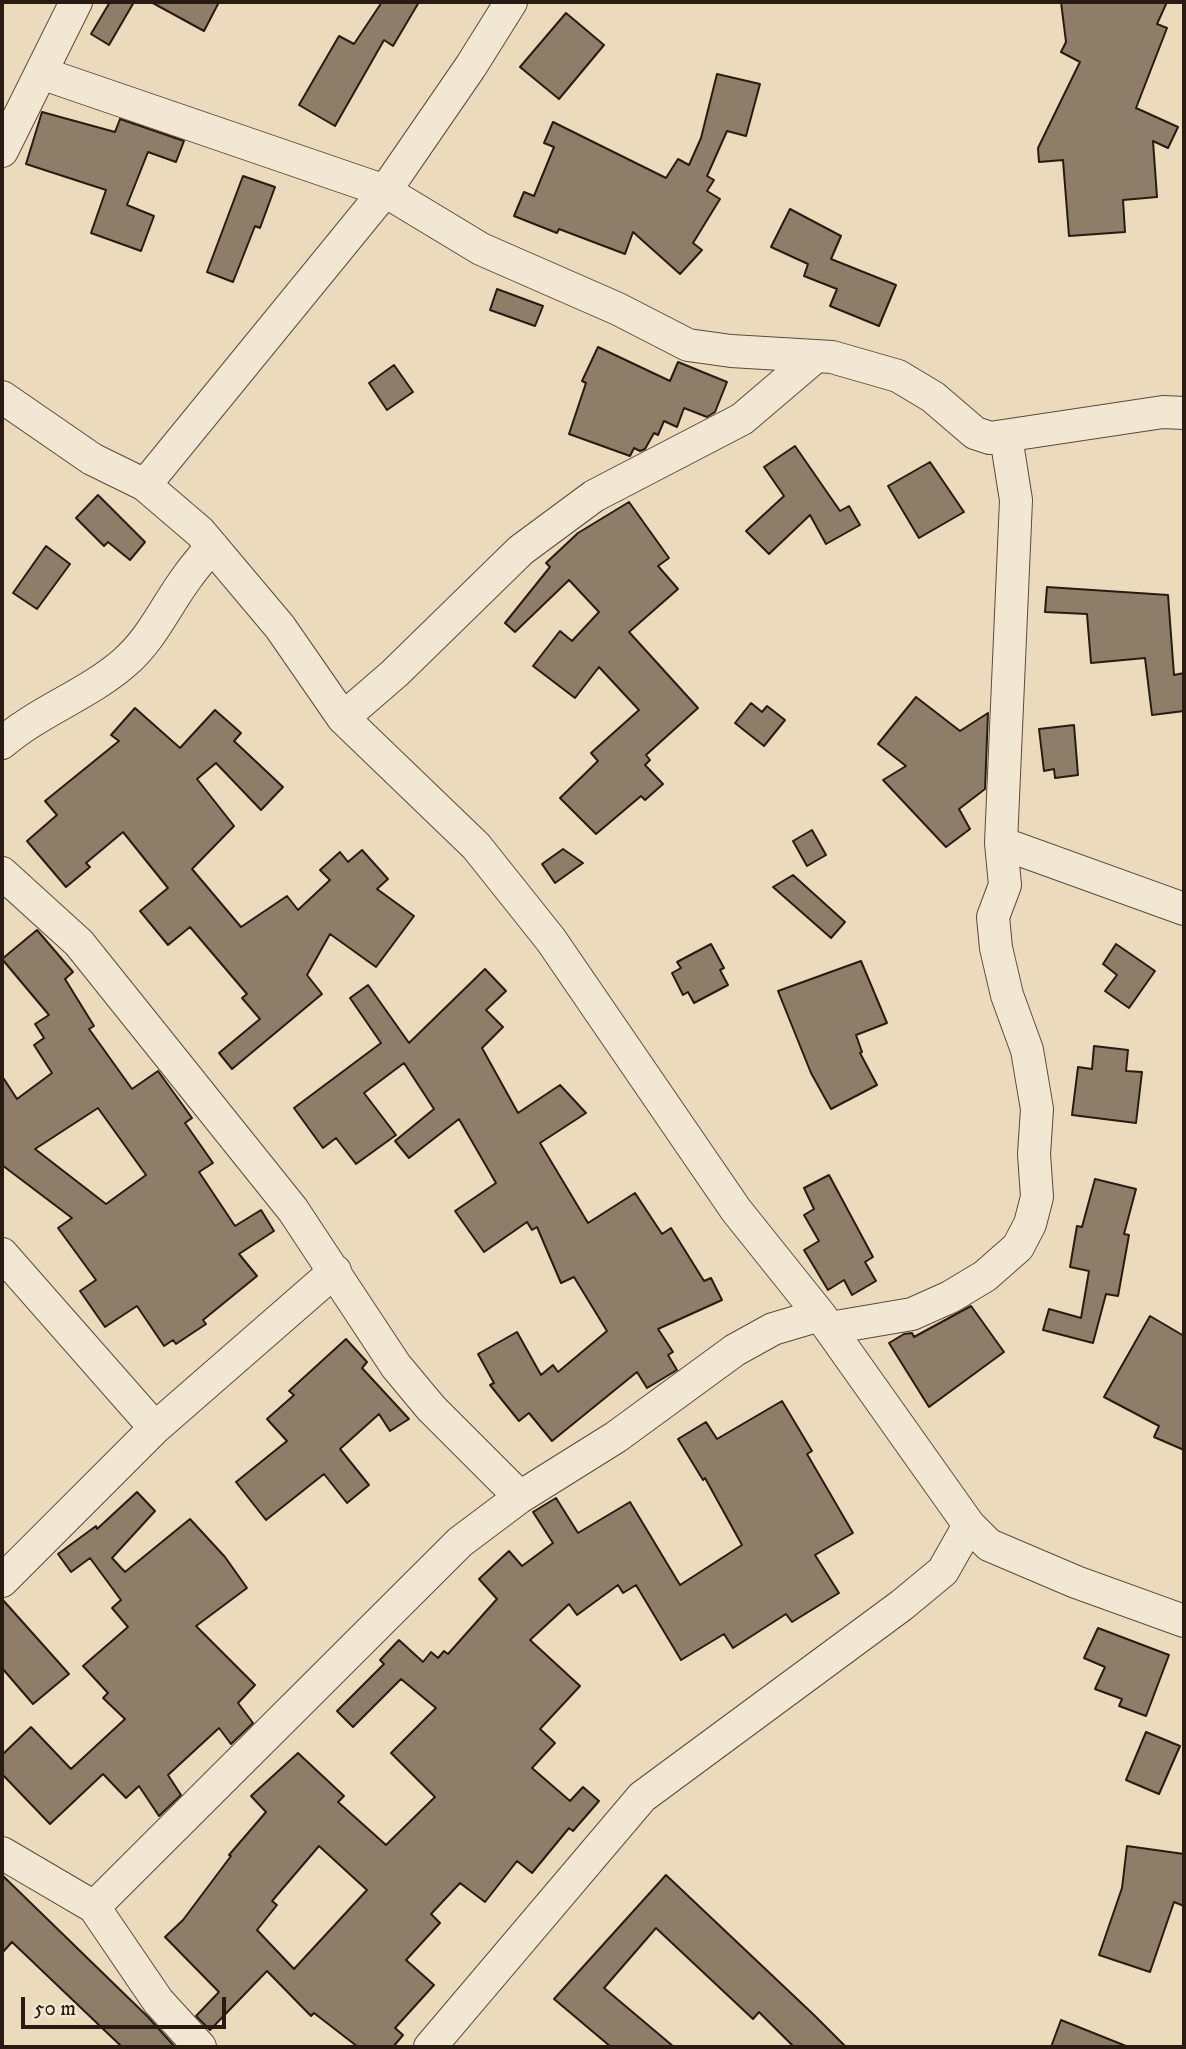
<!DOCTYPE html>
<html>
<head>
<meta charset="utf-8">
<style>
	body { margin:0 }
	#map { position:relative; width:1186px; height:2049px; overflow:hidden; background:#ebdabb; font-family:"IM FELL DW Pica",serif }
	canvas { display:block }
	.frame { position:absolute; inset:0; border:4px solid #291b11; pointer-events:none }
	.scale { position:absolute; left:21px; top:1997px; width:205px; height:32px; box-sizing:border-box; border:4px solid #291b11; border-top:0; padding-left:9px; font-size:21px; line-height:24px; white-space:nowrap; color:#291b11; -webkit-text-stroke:5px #f2e7d3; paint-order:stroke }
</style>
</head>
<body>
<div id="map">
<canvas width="1186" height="2049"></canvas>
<div class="frame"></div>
<div class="scale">50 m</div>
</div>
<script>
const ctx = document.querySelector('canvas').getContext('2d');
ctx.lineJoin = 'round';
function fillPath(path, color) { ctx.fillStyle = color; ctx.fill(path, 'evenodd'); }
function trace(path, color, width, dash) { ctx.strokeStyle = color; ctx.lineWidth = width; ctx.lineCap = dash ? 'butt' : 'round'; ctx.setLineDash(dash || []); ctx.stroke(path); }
const building = new Path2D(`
	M 110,2 L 134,2 L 109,45 L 91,34 Z
	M 151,2 L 219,2 L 204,31 Z
	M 382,2 L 419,2 L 393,46 L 384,40 L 335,126 L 299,105 L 339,36 L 354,44 Z
	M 1061,2 L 1167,2 L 1157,24 L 1167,28 L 1136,108 L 1178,127 L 1168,148 L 1153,141 L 1157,197 L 1123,200 L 1125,232 L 1069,236 L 1063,160 L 1039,162 L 1038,148 L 1080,62 L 1061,52 L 1066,42 Z
	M 566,13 L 604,45 L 559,99 L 520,67 Z
	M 717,74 L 760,84 L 746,136 L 727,131 L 707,176 L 714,180 L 707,191 L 720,199 L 693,243 L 702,250 L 680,274 L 633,232 L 625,254 L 559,229 L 557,233 L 514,216 L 524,192 L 534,196 L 554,147 L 544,143 L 553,122 L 666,178 L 678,159 L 689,165 L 701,138 Z
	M 42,112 L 115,132 L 120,119 L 184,141 L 176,162 L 148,152 L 127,205 L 154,216 L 141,251 L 91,233 L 106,190 L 26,164 Z
	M 243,176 L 275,187 L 260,228 L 255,226 L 233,282 L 207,272 Z
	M 790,209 L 841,236 L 831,259 L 896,285 L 879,326 L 830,306 L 837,289 L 804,276 L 808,264 L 771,247 Z
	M 497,289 L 543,306 L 535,326 L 490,310 Z
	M 598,347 L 670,381 L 678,362 L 727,382 L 715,412 L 707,417 L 684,408 L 677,427 L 664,421 L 658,435 L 654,433 L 645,449 L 640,451 L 634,448 L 630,456 L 569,434 L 586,383 L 582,381 Z
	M 394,365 L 413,392 L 387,410 L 369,383 Z
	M 795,446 L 840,511 L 849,506 L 860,525 L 826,544 L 810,515 L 769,554 L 746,531 L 784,496 L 764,467 Z
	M 930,462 L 964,512 L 919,538 L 888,486 Z
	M 98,495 L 145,542 L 130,560 L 108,542 L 104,546 L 76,518 Z
	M 629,502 L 669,558 L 658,566 L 678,589 L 629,632 L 698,708 L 646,755 L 650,760 L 645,765 L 663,784 L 645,800 L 641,796 L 596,834 L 560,798 L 598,761 L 591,753 L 639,710 L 599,667 L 575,698 L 533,666 L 560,631 L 572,641 L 599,612 L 569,580 L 515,632 L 505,623 L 550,567 L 546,563 L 578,533 Z
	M 46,546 L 70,564 L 37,609 L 13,593 Z
	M 1047,587 L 1168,595 L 1174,675 L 1184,673 L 1184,711 L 1152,715 L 1145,658 L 1091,663 L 1087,614 L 1045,612 Z
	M 916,697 L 960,731 L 988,713 L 985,789 L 959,809 L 970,829 L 946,847 L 883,780 L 906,766 L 878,744 Z
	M 751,703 L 762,712 L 767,706 L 785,720 L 764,746 L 735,723 Z
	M 135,708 L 180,748 L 215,710 L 241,733 L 234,741 L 283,787 L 261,810 L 216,763 L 197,779 L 234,826 L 192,869 L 241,927 L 287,896 L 298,910 L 330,880 L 320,870 L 340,852 L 348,862 L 362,850 L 388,879 L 377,889 L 414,916 L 376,967 L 330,934 L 307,975 L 322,994 L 232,1069 L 219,1053 L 260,1019 L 242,998 L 247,994 L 190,927 L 168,945 L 140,911 L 168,888 L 123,832 L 86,863 L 90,867 L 66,887 L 27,841 L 57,815 L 45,801 L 119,741 L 111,735 Z
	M 1074,725 L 1078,775 L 1055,778 L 1054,769 L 1044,771 L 1039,729 Z
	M 812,830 L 826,855 L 807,866 L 793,841 Z
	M 563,849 L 583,863 L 555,883 L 542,864 Z
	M 793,875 L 845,922 L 831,938 L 773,887 Z
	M 37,930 L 73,972 L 65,979 L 94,1026 L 89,1029 L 132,1089 L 158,1071 L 192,1118 L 185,1123 L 213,1163 L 199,1172 L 235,1226 L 261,1210 L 274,1231 L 239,1254 L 257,1276 L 203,1320 L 206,1324 L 176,1344 L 173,1340 L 164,1346 L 137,1306 L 105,1327 L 80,1291 L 96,1280 L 58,1228 L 72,1218 L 2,1165 L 2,1076 L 17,1099 L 52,1073 L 34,1045 L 44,1038 L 35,1024 L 49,1015 L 2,959 ZM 98,1108 L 146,1175 L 106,1204 L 35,1149 Z
	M 711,944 L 724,968 L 720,970 L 728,985 L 694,1003 L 688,992 L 683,995 L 672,973 L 681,968 L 677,962 Z
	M 1116,944 L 1155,971 L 1129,1008 L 1105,991 L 1117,975 L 1103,964 Z
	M 861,961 L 887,1023 L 856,1035 L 862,1052 L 860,1053 L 877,1085 L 831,1109 L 811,1073 L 778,991 Z
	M 485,969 L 506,991 L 486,1010 L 503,1027 L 482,1048 L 518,1113 L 560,1085 L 586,1113 L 540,1143 L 588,1223 L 635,1193 L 662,1234 L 671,1228 L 704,1281 L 711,1278 L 722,1300 L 658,1329 L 673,1352 L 668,1355 L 677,1370 L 647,1388 L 637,1372 L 552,1441 L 529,1413 L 519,1421 L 490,1385 L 494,1383 L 478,1354 L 517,1332 L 541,1375 L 553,1365 L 558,1372 L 607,1331 L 574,1277 L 561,1283 L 537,1227 L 532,1230 L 527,1222 L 484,1252 L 455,1211 L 496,1183 L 459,1119 L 409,1158 L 395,1141 L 434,1109 L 404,1063 L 364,1093 L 396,1135 L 356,1164 L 336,1138 L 323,1148 L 294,1108 L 381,1043 L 350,998 L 368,985 L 409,1043 Z
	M 1094,1046 L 1128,1050 L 1126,1071 L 1142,1072 L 1136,1123 L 1072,1115 L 1078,1067 L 1092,1069 Z
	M 829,1175 L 873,1257 L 865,1262 L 876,1281 L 852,1295 L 844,1280 L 828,1290 L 804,1250 L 819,1241 L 804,1215 L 814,1209 L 804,1188 Z
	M 1095,1179 L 1136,1189 L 1124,1234 L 1129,1235 L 1118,1296 L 1106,1294 L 1093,1343 L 1043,1330 L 1049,1309 L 1081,1318 L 1089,1271 L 1070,1267 L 1077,1226 L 1082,1227 Z
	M 971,1306 L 1004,1352 L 929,1407 L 889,1343 L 904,1334 L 912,1333 L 914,1337 Z
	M 1150,1316 L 1184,1336 L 1184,1450 L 1154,1437 L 1159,1426 L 1104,1397 Z
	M 346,1339 L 367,1362 L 362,1368 L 409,1419 L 390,1431 L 379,1414 L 340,1449 L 369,1485 L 347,1503 L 324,1474 L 266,1520 L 236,1482 L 287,1441 L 267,1419 L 294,1395 L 289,1391 Z
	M 782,1401 L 812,1451 L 807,1454 L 853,1533 L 815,1555 L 839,1593 L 792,1622 L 786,1614 L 733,1648 L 724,1634 L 681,1660 L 636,1585 L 623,1593 L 618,1585 L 577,1615 L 569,1604 L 530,1640 L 580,1686 L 540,1729 L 555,1743 L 532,1768 L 570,1801 L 583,1787 L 599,1801 L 573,1831 L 569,1828 L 532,1873 L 517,1861 L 485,1902 L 460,1883 L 431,1914 L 440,1923 L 406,1960 L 434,1985 L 395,2028 L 403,2035 L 393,2047 L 358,2047 L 314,2013 L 311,2016 L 267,1971 L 210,2030 L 196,2016 L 219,1992 L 165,1937 L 183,1920 L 231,1856 L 229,1855 L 266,1812 L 251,1796 L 298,1753 L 344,1796 L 338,1802 L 386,1845 L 435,1797 L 391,1753 L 436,1708 L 401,1679 L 353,1727 L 337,1711 L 384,1664 L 380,1660 L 399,1640 L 423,1662 L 431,1652 L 438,1658 L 444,1651 L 448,1654 L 497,1599 L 479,1579 L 509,1551 L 522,1566 L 553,1543 L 533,1512 L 556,1498 L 578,1533 L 630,1502 L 680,1585 L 742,1545 L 705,1478 L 703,1480 L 678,1439 L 706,1422 L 717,1439 ZM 319,1846 L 367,1890 L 294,1969 L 257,1930 L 277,1905 L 272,1901 Z
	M 137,1492 L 155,1511 L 112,1558 L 125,1572 L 190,1519 L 225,1557 L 247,1588 L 196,1626 L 255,1685 L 238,1703 L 253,1723 L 231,1744 L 219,1728 L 168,1775 L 181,1795 L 159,1816 L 139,1786 L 126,1798 L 103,1774 L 50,1824 L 2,1774 L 2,1755 L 31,1727 L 71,1769 L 125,1719 L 103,1698 L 108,1693 L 83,1666 L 128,1627 L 112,1608 L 121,1600 L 90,1558 L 71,1572 L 58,1554 L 96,1526 L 97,1529 Z
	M 2,1599 L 69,1674 L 33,1704 L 2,1668 Z
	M 1098,1628 L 1169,1655 L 1146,1716 L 1119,1706 L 1122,1699 L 1095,1689 L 1105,1667 L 1084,1658 Z
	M 1146,1732 L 1180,1746 L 1159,1794 L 1126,1780 Z
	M 1127,1846 L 1184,1854 L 1184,1906 L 1174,1902 L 1150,1972 L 1099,1955 L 1122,1888 Z
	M 2,1875 L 148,2017 L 175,2047 L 122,2047 L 12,1942 L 2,1953 Z
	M 666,1875 L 814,2015 L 846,2047 L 794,2047 L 759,2012 L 753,2019 L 656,1928 L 604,1988 L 674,2047 L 611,2047 L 554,1999 Z
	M 1061,2020 L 1126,2046 L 1126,2047 L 1051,2047 Z`);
fillPath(building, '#8e7e69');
trace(building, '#291b11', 2);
const minor = new Path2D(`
	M 41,73 L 385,191 L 481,249 L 618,309 L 688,345 L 731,351 L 832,357 L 898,376 L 933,397 L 975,433 L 990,438 L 1163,412 L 1184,413
	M 2,151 L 76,2
	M 2,397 L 92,459 L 145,485 L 200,532 L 280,627 L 343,718 L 476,846 L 551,940 L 736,1210 L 820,1315 L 969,1525 L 989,1545 L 1076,1582 L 1184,1621
	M 145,485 L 385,191 L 471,66 L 511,2
	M 343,718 L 395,673 L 521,550 L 594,496 L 742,419 L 816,356
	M 2,743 C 39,711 87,695 124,663 C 153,638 166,605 188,576 C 195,566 204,556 212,546
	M 1001,843 L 1184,909
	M 2,873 L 79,943 L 293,1210 L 396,1366 L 431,1408 L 520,1497
	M 2,1254 L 155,1428
	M 830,1328 L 912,1314 L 950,1297 L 985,1276 L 1018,1247 L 1030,1224 L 1037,1197 L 1034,1154 L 1037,1109 L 1027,1050 L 1007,995 L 996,948 L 993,917 L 1005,885 L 1001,843 L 1016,500 L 1006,437
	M 2,1581 L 155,1428 L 335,1271
	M 2,1853 L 94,1907 L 158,2001 L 200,2047
	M 94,1907 L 460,1542 L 520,1497 L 616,1437 L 735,1350 L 773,1329 L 820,1315
	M 430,2047 L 642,1797 L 902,1605 L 943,1571 L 969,1525`);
trace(minor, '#5a4b3c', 34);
trace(minor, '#f2e7d3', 32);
</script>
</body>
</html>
